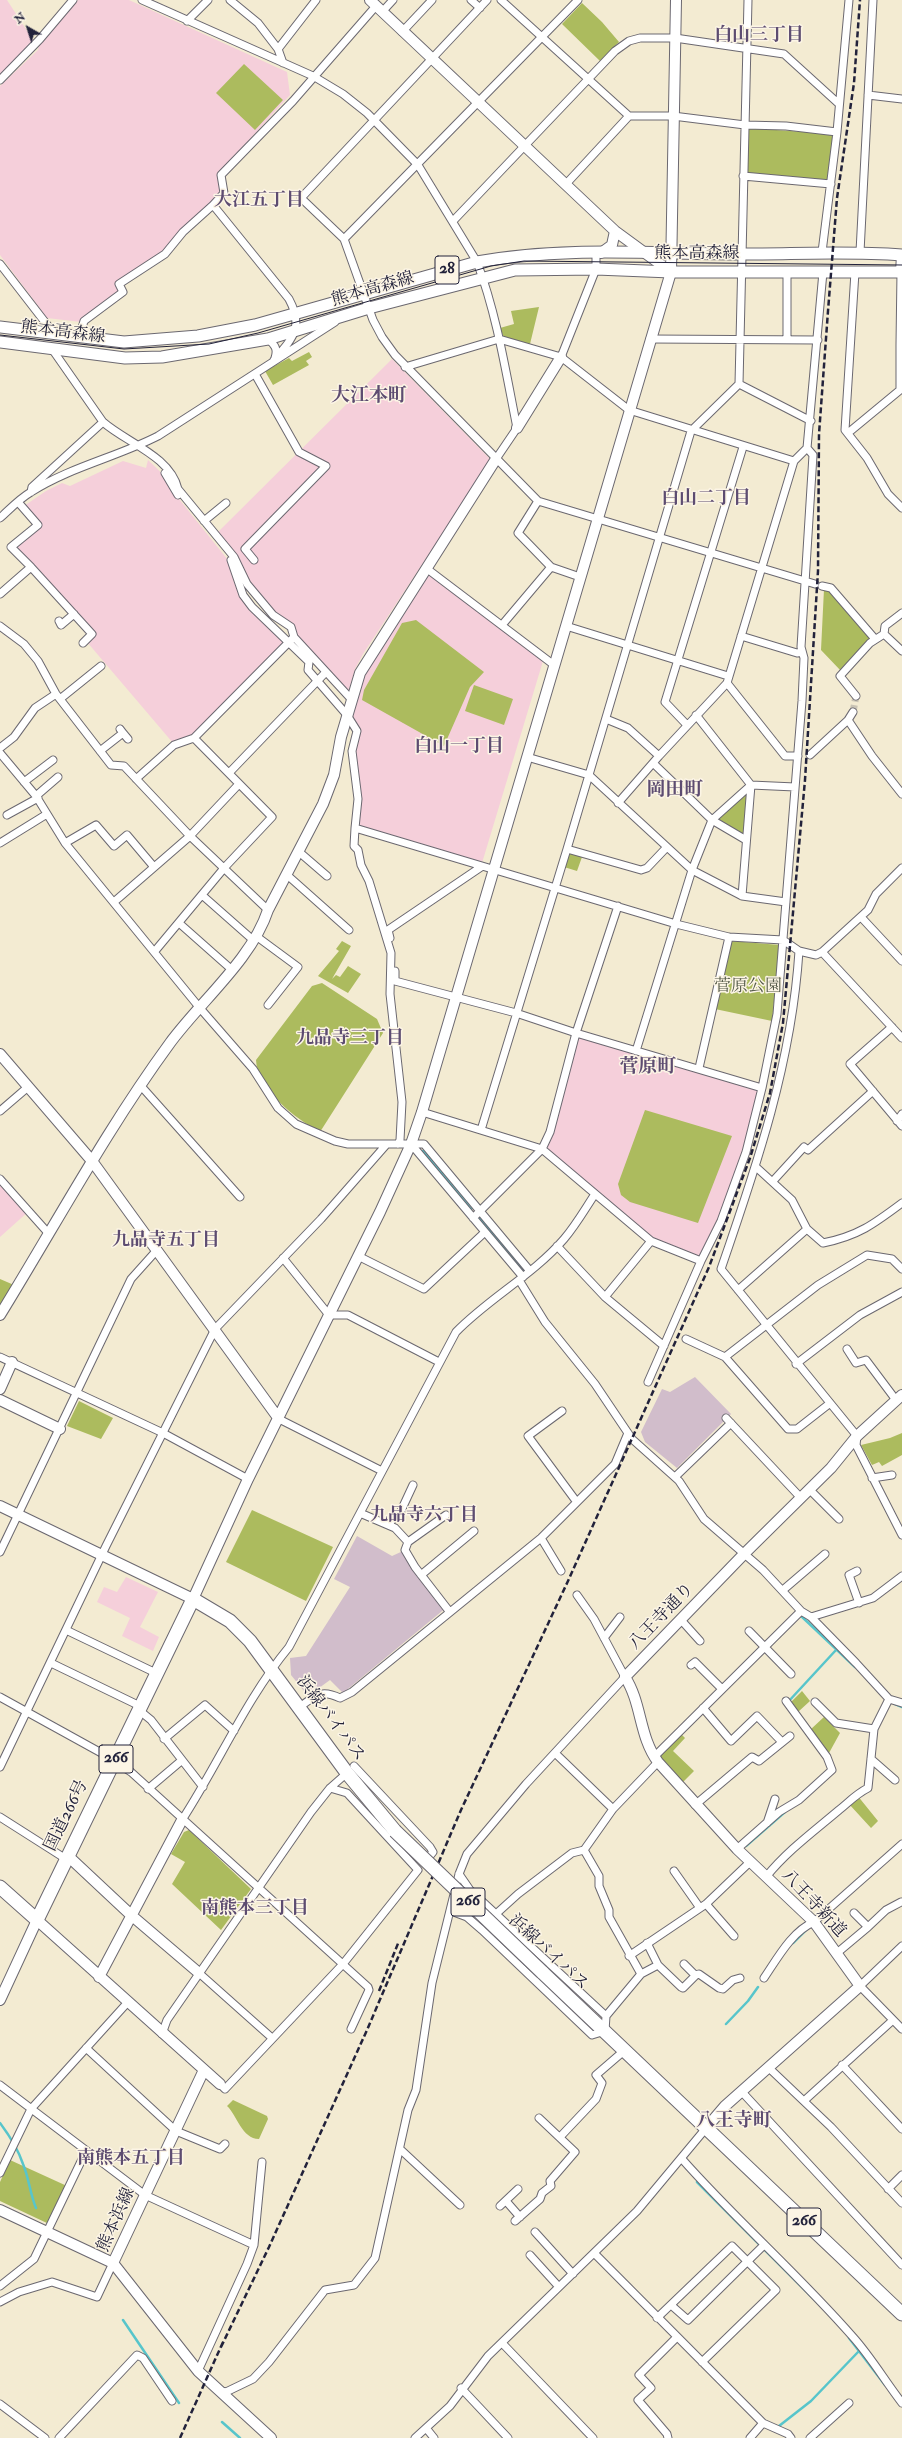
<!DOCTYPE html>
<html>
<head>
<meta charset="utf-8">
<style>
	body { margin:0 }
	#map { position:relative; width:902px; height:2438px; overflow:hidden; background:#f3ebd2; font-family:"IM FELL Double Pica",serif }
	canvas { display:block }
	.north { position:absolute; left:8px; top:8px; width:40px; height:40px; -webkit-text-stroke:3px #fcf5e5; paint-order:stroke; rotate:321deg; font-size:11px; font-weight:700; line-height:16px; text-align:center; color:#22223b }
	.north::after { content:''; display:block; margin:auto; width:14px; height:18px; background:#22223b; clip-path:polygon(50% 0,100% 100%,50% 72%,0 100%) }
</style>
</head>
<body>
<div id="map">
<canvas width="902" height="2438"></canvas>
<div class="north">N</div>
</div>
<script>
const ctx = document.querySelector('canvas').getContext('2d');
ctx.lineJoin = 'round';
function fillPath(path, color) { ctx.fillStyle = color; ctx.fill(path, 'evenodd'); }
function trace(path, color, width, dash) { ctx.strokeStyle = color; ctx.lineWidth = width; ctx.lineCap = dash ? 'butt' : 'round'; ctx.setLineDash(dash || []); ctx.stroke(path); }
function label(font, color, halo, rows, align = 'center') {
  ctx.font = font + ' "IM FELL Double Pica","Noto Serif JP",serif'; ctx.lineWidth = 3; ctx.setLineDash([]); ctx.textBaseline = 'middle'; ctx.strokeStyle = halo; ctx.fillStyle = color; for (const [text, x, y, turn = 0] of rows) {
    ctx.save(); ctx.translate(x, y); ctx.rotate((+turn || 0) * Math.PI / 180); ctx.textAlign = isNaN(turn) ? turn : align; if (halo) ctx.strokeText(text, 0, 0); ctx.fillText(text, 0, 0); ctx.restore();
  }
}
fillPath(new Path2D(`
	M 0,0 L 7,0 L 33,40 L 30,48 L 0,76 Z
	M 78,0 L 129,0 L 287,72 L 290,95 L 221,171 L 217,178 L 221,188 L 220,194 L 191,220 L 155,259 L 117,283 L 121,291 L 81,322 L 47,318 L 0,255 L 0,86 L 38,50 L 39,44 Z
	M 392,359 L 489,458 L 489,463 L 363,654 L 355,669 L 348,693 L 322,662 L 310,653 L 249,584 L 217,533 Z
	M 148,460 L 169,480 L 171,489 L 232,565 L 241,594 L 284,643 L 189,738 L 173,743 L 87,642 L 96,633 L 16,549 L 16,545 L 40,525 L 24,506 L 46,491 L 62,483 L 70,486 L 123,461 L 146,468 Z
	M 428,573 L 543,661 L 482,863 L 358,825 L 355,749 L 359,730 L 351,716 L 364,672 Z
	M 576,1033 L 761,1091 L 734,1178 L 701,1261 L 651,1241 L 542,1149 Z
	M 0,1182 L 29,1211 L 0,1237 Z
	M 126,1577 L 158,1592 L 140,1627 L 159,1637 L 153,1651 L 122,1636 L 130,1618 L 97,1602 L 104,1587 L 117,1592 Z`), '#f5cfda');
fillPath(new Path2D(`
	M 695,1377 L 731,1414 L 677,1468 L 645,1442 L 641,1432 L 662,1389 L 670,1392 Z
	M 357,1536 L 392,1556 L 403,1551 L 447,1607 L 343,1693 L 330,1680 L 308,1696 L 291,1675 L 290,1658 L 306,1656 L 350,1587 L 334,1579 Z`), '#d1bdcb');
fillPath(new Path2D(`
	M 582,3 L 602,22 L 619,42 L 600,61 L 562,24 Z
	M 244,64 L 283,100 L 255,130 L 216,93 Z
	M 748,128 L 833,134 L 827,180 L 746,174 Z
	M 539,307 L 530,344 L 504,338 L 500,328 L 514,324 L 511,311 Z
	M 309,352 L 312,357 L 306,361 L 309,365 L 273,385 L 265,371 L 289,358 L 292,361 Z
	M 824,589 L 831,590 L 872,639 L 841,671 L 821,650 Z
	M 416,620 L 484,672 L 470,687 L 444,746 L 362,700 L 364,690 L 402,623 Z
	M 474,685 L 513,699 L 504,725 L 465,711 Z
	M 751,785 L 746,840 L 712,820 Z
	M 569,853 L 582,857 L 577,871 L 564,867 Z
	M 342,941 L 351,946 L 332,979 L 336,975 L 340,977 L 348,966 L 361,974 L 348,993 L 318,976 L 339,951 L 336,949 Z
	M 731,941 L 780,945 L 772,1021 L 715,1009 Z
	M 322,983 L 377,1019 L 383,1033 L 320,1132 C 296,1119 257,1089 256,1060 L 312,986 Z
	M 645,1110 L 732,1136 L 698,1223 L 630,1202 L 621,1195 L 618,1184 Z
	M 0,1279 L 14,1285 L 0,1306 Z
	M 79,1401 L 113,1418 L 101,1439 L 67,1426 Z
	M 902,1433 L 902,1455 L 882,1466 L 879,1462 L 872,1465 L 861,1445 L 890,1438 Z
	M 252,1510 L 333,1547 L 306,1601 L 226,1562 Z
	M 802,1691 L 810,1701 L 798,1712 L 790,1703 Z
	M 824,1717 L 840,1733 L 829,1753 L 810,1730 Z
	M 681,1734 L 685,1738 L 673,1751 L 694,1771 L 682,1783 L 659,1756 Z
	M 857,1795 L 878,1821 L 871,1828 L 849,1804 Z
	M 189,1830 L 251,1889 L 221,1930 L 172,1884 L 185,1862 L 171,1854 L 184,1832 Z
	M 233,2100 L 267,2116 L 268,2119 L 259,2139 C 242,2139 237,2115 227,2106 Z
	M 10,2160 L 67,2186 L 49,2224 L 0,2201 L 0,2182 Z`), '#acbb5e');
trace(new Path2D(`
	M 423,1151 L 471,1209
	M 480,1219 L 524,1272
	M 800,1615 L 855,1667
	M 788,1702 L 836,1650
	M 895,1704 L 902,1707
	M 746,1846 L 785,1812
	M 793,1943 L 807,1929
	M 726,2024 L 748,2001 L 758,1987
	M 0,2123 C 9,2135 18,2149 23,2164 C 29,2178 30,2194 36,2208
	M 697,2182 L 818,2303
	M 123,2320 L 179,2403
	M 849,2338 L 885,2385
	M 222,2422 L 240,2438
	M 779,2426 L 811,2401 L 859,2351`), '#57c5cb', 2.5);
trace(new Path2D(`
	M 853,712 L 856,696`), '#c9c3b4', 7, [7, 3.5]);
const street = new Path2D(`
	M 142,0 L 313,76 L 343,94 L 367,113 L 418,165 L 477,262 C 497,315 506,373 517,428 L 496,459
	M 230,0 L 258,23 L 278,49
	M 471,0 L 480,8
	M 487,0 L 301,198 L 344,239 L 373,320 L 382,337 L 395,355 L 538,501 L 815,584
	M 501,0 L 629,116 L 673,116 L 745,125 L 786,126 L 837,132
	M 382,12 L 393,0
	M 187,21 L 208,0
	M 402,32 L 432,0
	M 283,63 L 278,49 L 316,0
	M 0,80 L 40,39 L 73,0
	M 868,95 L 902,99
	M 743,176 L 831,184
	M 566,184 L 629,116
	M 453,221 L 615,51 L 629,41 L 640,38 L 675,38 L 784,54 L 839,104
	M 344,239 L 578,0
	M 822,252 L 837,132 L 849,0
	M 860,252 L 873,0
	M 0,264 L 55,335
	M 855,272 L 845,430 L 867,458 L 888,494 L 902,508
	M 79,338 L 84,321 L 123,292 L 119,284 L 165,254 L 183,232 L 213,205
	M 268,339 C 275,345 278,349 275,358
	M 650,339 L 818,340
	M 787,340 L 787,271
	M 900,344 L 901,272
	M 52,349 L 103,422 C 127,443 170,456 178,489 L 234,557 L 247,584 L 273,615 L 291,627 L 294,637 L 194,738 L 174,745 L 136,779
	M 561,357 L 596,269 L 596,253
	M 274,360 C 293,338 304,327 289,299 L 213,205 L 224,193 L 221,175 L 293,101 L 376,6
	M 405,367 L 499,339 L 561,357 L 629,410 L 794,461
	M 739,384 L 811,421
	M 848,433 L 900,390 L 900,344 L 902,344
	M 165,473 L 178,495
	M 31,492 L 32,487 L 103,422
	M 18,502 L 38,525 L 11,547 L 31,567
	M 0,518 C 10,509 19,499 31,492 C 70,467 117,457 158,436 L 335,322
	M 204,521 L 226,503
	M 231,560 L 243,595 L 252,607 L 309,662 L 308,670 L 347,715 L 357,731 L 352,751 L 358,799 L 355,828
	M 254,560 L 245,549 L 326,466 L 299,452 L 255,374
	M 551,567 L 580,577
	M 426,568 L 554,665
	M 822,586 L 831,588 L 875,639
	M 0,594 L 31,567 L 92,634 L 83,643
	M 59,621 L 61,625 L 74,614
	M 502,625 L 551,567 L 518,533 L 538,501
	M 0,626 L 24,644 L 38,661 L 56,694 L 111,765 L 124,766 L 190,836 L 268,910
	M 566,626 L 728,676
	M 884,634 L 902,651
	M 741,636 L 797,653 L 802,652
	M 294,637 L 352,700
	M 727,683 L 785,756 L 798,756
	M 856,696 L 840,676 L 870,643 L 884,634 L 885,626 L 902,613
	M 60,699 L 101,666
	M 696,715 L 751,785 L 742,896
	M 606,719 L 628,728 L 659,756
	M 848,720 L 853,712
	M 687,725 L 665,702 L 743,447
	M 123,733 L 128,739
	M 0,748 L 14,737 L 35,708 L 56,694
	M 100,751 L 123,733 L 120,729
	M 0,753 L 36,796 L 65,843 L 199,1007 L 253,1069 L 278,1108 L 296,1124 L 335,1141 L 348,1144 L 424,1144 L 530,1271
	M 810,755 L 848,720 L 872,756 L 902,794
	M 527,757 L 589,775 L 692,870 L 742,896 L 786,902
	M 653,763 L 712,820 L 746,840
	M 229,773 L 326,672
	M 24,782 L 53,760
	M 36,796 L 58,777
	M 618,803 L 659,756 L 727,683 L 794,461 L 807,448 L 823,272
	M 7,815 L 38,798
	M 0,843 L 47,814
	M 65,843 L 96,825 L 114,846 L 127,835 L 154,867
	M 567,849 L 691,431 L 739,384 L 748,0
	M 298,851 L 327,876
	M 286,874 L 349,930
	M 202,895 L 253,940
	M 114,902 L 190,836 L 239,784
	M 861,917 L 902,961
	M 179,923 L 231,969
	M 256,936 L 298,967 L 268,1005
	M 390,938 L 388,930 L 481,867
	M 155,951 L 225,867 L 272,817 L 194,738
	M 799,951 C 792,1062 757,1165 721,1269 L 857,1436 L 856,1445 L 902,1535
	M 822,952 L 902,1038
	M 395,971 L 395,981 L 516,1013 L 576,1033 L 762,1088
	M 892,1027 L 850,1064 L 902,1126
	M 636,1051 L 692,870 L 712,820 L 751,785 L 795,787
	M 699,1068 L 729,937
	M 141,1086 L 240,1197
	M 0,1111 L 28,1087
	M 422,1112 L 542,1149 L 651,1241 L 701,1261
	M 897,1121 L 902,1114
	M 481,1130 L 567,849 L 641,870 L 647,868 L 667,847
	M 398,1144 L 400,1140 L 402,1102 L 390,994 L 391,953 L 369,881 L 361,865 L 358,850 L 354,846 L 355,828 L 676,924 L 729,937 L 783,940 L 799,951 L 816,955 L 822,952 L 868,910 L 876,894 L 902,868
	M 411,1144 L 523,1277
	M 756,1167 L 792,1200 L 807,1229 L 823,1243 C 858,1236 874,1224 902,1203
	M 0,1179 L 49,1234
	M 773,1181 L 804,1147 L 808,1150 L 873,1091
	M 473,1218 L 542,1149 L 550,1132 L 576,1033 L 618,906
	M 557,1246 L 605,1297 L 664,1346
	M 358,1256 L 424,1289 L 485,1232
	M 283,1258 L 329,1315 L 348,1315 L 439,1362
	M 519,1280 L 545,1322 L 595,1384 L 632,1439 L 679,1481 L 704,1519 L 763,1570 L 801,1611 L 811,1617 L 856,1663 L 889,1699 L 902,1703
	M 738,1290 L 807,1229
	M 605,1297 L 651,1241
	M 686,1339 L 725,1357 L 788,1429 L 797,1429 L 829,1404
	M 847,1349 L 856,1363 L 866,1360 L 896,1400
	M 0,1357 L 163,1433 L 248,1479
	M 725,1357 L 818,1285 L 867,1255 L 892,1259 L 902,1269
	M 796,1364 L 860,1315 L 902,1292
	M 648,1382 L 701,1261 L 721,1221 L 746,1152 L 762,1088 L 777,1014 L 802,701 L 804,658 L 801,647 L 813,455 L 807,448
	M 562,1411 L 528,1436 L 576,1501
	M 726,1418 L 801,1498
	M 279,1419 L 382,1471
	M 675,1477 L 731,1423
	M 872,1478 L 892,1475
	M 809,1489 L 839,1519
	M 360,1513 L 395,1528 L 408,1542 L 405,1550 L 415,1567 L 449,1611
	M 389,1525 L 393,1518 L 400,1513 L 413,1485
	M 541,1538 L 561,1571
	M 408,1542 L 446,1515
	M 0,1552 L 131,1279 L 157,1250
	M 857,1571 L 849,1575 L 859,1603
	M 421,1575 L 474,1531
	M 783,1590 L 825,1554
	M 811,1617 L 873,1598 L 902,1576
	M 682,1621 L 700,1641
	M 66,1630 L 158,1674
	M 749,1631 L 791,1674
	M 604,1638 L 620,1617
	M 51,1663 L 142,1707
	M 691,1665 L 695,1662 L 722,1689
	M 0,1697 L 105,1755 L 131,1772 L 368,1987 L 369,1990 L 351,2029
	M 815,1702 L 836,1723 L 874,1729
	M 298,1708 C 315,1697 319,1688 340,1698 L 352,1692 L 541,1538 L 615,1464 L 628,1433
	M 703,1708 L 731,1741 L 757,1716 L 782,1742
	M 140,1711 L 151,1720 L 203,1787
	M 164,1739 L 205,1705 L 234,1731
	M 555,1753 L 613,1809
	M 654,1757 L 801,1611
	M 871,1759 L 895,1780
	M 354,1766 L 430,1847 L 433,1852 L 425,1862
	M 0,1767 L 106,1546 L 215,1329 L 321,1219 L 386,1145
	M 148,1789 L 181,1761
	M 695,1805 L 752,1757 L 759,1761 L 790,1736
	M 0,1817 L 66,1859
	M 182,1820 C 219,1763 246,1699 289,1647 L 456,1332 C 489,1298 533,1275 564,1239 C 576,1225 585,1209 595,1194
	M 767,1823 L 775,1799
	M 737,1849 L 779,1812 L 799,1800 L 832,1770 L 827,1757 L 786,1701
	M 674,1871 L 700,1908
	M 459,1874 L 470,1890 L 606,2016
	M 766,1877 C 787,1851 813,1832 839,1810 C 849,1802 856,1794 868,1788 L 874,1729 L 889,1699
	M 706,1904 L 734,1936
	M 451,1911 L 467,1917 L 482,1930 L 592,2035 L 605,2031 L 606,2016 L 641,1974 L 609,1917 L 609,1910 L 599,1886 L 599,1876 L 584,1850
	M 854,1913 L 868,1927 L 886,1910 L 901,1902
	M 496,1914 L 518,1894 L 572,1853 L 584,1850 L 613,1809 L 658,1762
	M 647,1943 L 658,1965 L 681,1987 L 683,1988 L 696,1975
	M 902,1946 L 860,1986 L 902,2029
	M 837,1953 L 868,1927
	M 629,1956 L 706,1904 L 750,1862
	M 684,1964 L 695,1975 L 699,1974 L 719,1988 L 723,1989 L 733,1980 L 740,1978
	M 199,1973 L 272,2038
	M 641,1974 L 658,1965
	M 764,1978 C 777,1959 792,1931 814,1922 L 902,1844
	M 162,2034 L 167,2020 L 311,1812 L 330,1788 L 347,1773
	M 86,2048 L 176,2131 L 220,2149 L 225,2144
	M 842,2065 L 902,2129
	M 769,2068 L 831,2127 L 902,2203
	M 220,2084 L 225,2089 L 343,1964 L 418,1870 L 347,1793 L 330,1788
	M 0,2085 L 145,2195 L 254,2245
	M 742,2092 L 902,2265
	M 805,2100 L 893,2020
	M 560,2137 L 596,2099 L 602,2083 L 596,2075 L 625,2050
	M 400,2149 L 460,2205
	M 682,2159 C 737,2221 799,2275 853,2337 C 871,2357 885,2381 902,2403
	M 0,2173 L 31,2109 L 128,2002
	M 888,2189 L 902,2175
	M 506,2201 L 520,2217
	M 500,2206 L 518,2189
	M 515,2221 L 540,2199 L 542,2193 L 551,2186 L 550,2181 L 575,2152 L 539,2118
	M 535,2232 L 573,2274
	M 595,2254 L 763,2423 L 788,2434 L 791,2438
	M 530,2255 L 559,2287
	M 0,2286 L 34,2259 L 86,2151
	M 0,2302 L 19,2292 L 52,2282 L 97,2297 L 113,2263
	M 671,2305 L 688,2320 L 763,2246
	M 657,2318 L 732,2246 L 776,2290 L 702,2362
	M 503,2344 L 593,2438
	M 198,2371 L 247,2264 L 254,2245 L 262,2162
	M 461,2388 L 508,2438
	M 220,2391 L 226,2392 L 253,2379 L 269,2362 L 325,2290 L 354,2285 L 375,2258 L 408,2110 L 416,2090 L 432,1983 L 459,1874 L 467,1854 L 526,1784 L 625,1677 L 594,1619 L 577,1595
	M 0,2404 L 45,2438
	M 426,2428 L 434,2438
	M 59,2438 L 137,2355 L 143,2358 L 172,2401
	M 415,2438 L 450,2406 L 488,2356 L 637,2211 L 707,2127
	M 668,2438 L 667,2434 L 638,2400 L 651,2388 L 639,2375 L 677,2337
	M 750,2438 L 763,2423
	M 810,2438 L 849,2403`);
const secondary = new Path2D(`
	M 370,0 L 615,231 L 671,272
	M 601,253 L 612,245 L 615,231
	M 901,272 L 902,255
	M 517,428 L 561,357
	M 0,1054 L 92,1161 L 279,1419
	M 0,1315 C 56,1224 107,1129 170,1043 C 201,1001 252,959 268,910 L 323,804 L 334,775 L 341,737 L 360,673 L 496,459
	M 0,1389 L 12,1362
	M 0,1400 L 60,1429
	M 0,1506 L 193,1599 L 248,1479 L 380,1212 L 411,1144 L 422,1112 L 671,272 L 676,0
	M 68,1856 L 131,1915 L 199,1973
	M 99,1977 L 182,1820
	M 0,2000 L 37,1920 L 220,2084
	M 707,2127 L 725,2106 L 860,1986 L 814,1922 L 737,1849 L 658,1762 C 639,1737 642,1703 625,1677 L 745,1553 L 831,1468 L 857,1436 L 902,1395
	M 0,2210 L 113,2263 L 198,2371 L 271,2438
	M 113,2263 L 203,2072`);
const primary = new Path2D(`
	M 0,327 L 124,342 L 198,336 L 255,325 L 477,262 C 563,246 654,254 742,254 C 796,254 848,251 902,255
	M 0,342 L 125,358 L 162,357 L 268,339 L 369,308 L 515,270 L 596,269 L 671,272 L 902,272`);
const highway = new Path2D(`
	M 0,1887 L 37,1920 L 193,1599 L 230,1621 L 250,1641 L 347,1773 L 395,1831
	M 542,1972 L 902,2314`);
trace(street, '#6b6870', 9);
trace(secondary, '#6b6870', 12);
trace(primary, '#6b6870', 13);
trace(highway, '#6b6870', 15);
trace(street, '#fff', 7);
trace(secondary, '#fff', 10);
trace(primary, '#fff', 11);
trace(highway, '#fff', 13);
trace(new Path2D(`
	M 0,335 L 124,349 L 209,344 L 258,333 L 491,266 L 524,261 L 902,265`), '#22223b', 1);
trace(new Path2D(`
	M 379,1991 L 399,1941
	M 221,2347 L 269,2247 L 367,2030 L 461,1810 L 568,1581 L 709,1267 L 750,1158 L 770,1093 L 783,1023 L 805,780 L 818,571 L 819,434 L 828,311 L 837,198 L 854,83 L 860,0
	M 180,2438 L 223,2342`), '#22223b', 2.5, [6, 3]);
const highwayBridge = new Path2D(`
	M 395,1831 L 542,1972`);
trace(highwayBridge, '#6b6870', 15, []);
trace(highwayBridge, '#fff', 13);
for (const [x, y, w] of [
	[447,270,24],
	[116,1759,34],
	[468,1902,34],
	[804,2222,34]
]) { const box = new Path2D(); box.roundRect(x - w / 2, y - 14, w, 28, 3); ctx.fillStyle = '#fcf5e5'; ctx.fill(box); trace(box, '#22223b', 1); }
label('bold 16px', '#22223b', null, [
	["28",447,270],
	["266",116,1759],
	["266",468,1902],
	["266",804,2222]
]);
label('17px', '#22223b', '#fcf5e5', [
	["熊本高森線",697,254],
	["熊本高森線",373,290,-16],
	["熊本高森線",63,333,7],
	["八王寺通り",662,1617,-46],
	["浜線バイパス",330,1719,53],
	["国道266号",67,1816,-64],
	["八王寺新道",813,1904,47],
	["浜線バイパス",548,1953,43],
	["熊本浜線",117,2220,-66]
]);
label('17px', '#525847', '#fcf5e5', [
	["菅原公園",748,987]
]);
label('bold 18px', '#5d4c71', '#fcf5e5', [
	["白山三丁目",759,36],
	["大江五丁目",259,201],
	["白山二丁目",706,499],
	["白山一丁目",459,747],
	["九品寺三丁目",350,1039],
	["九品寺五丁目",166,1241],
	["九品寺六丁目",424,1516],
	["南熊本三丁目",255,1909],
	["南熊本五丁目",131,2159]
]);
label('bold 19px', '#5d4c71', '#fcf5e5', [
	["大江本町",369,397],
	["岡田町",675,791],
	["菅原町",648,1068],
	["八王寺町",734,2122]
]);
</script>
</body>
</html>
